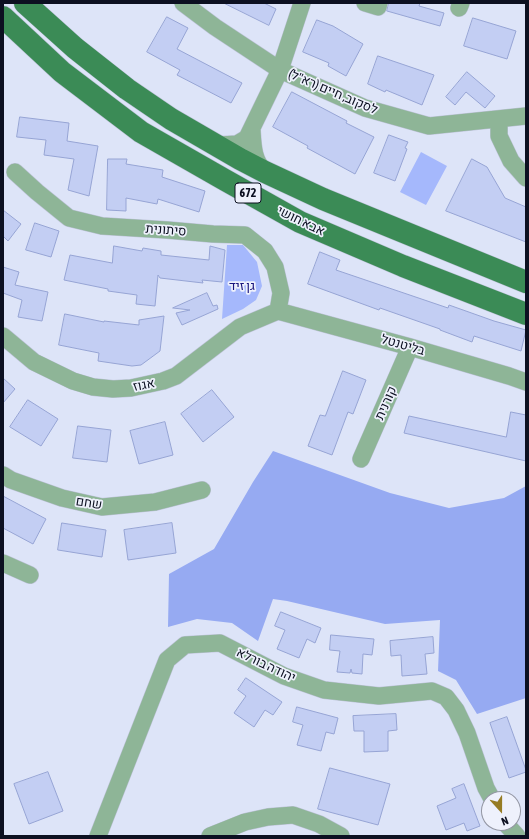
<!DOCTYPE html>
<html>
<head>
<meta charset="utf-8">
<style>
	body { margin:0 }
	#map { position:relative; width:529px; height:839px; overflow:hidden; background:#dde4f8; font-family:"Asap Condensed",sans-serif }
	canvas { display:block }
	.frame { position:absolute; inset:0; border:4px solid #0c1021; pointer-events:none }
	.north { position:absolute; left:481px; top:791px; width:40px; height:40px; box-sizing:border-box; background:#eef1fc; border:1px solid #9497a4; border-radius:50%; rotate:159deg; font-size:11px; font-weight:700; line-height:16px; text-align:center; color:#0c1021 }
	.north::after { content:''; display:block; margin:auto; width:14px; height:18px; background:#967c24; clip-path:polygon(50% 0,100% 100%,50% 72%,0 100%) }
</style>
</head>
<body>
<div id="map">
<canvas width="529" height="839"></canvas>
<div class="frame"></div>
<div class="north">N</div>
</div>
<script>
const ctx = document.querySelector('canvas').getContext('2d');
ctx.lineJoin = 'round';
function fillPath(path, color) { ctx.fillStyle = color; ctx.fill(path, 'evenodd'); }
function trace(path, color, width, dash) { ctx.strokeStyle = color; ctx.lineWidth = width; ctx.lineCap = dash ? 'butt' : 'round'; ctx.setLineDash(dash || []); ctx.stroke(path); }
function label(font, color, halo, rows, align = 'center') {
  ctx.font = font + ' "Asap Condensed",Heebo,sans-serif'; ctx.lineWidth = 3.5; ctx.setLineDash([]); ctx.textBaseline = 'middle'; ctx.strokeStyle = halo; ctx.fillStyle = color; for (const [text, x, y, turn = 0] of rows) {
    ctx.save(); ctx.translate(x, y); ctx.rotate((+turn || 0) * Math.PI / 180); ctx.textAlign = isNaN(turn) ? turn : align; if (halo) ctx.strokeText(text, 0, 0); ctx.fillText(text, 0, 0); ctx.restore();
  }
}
fillPath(new Path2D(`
	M 421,152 L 447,166 L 426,205 L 400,192 Z
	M 227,245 L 243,245 L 257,262 L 262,286 L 256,300 L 243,309 L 222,319 Z`), '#a5b8fc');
fillPath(new Path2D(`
	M 273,451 L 390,493 L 449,508 L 504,498 L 526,486 L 526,698 L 477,714 L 456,680 L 438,671 L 440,620 L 385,624 L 287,601 L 273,599 L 258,641 L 232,623 L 197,619 L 168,627 L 169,574 L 214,549 L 253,482 Z`), '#96aaf2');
const building = new Path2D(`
	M 224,3 L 264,3 L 276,9 L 269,25 Z
	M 389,3 L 420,3 L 419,6 L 444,13 L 440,26 L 387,11 Z
	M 167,17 L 188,28 L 177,49 L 242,83 L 231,103 L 177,75 L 180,70 L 147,52 Z
	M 473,18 L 516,31 L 507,59 L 464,46 Z
	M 317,20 L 333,26 L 363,44 L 346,76 L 328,66 L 329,63 L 303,52 Z
	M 378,56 L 434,75 L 422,105 L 386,90 L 385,92 L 368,84 Z
	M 467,72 L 495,96 L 485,108 L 466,92 L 455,105 L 446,97 Z
	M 292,92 L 347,121 L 346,123 L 374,137 L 355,174 L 307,148 L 308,146 L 273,127 Z
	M 20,117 L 69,123 L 67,141 L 98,146 L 89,196 L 68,190 L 74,159 L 44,155 L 46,140 L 17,137 Z
	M 389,135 L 408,142 L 405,148 L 407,149 L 395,181 L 374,173 Z
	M 108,159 L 127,159 L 126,164 L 163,170 L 162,177 L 205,191 L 199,212 L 158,199 L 157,204 L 126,198 L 126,211 L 107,210 Z
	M 472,159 L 487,167 L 505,198 L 526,207 L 526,242 L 446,211 Z
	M 3,210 L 21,224 L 8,241 L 3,236 Z
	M 35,223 L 59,231 L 51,257 L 26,250 Z
	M 114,246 L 142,251 L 143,248 L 161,251 L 161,255 L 209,260 L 210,246 L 225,250 L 222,282 L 202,280 L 203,283 L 160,278 L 158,275 L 155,306 L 136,304 L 137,295 L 108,291 L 108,289 L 64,280 L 70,255 L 112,263 Z
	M 320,252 L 340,260 L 336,270 L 448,308 L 449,305 L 494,321 L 526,330 L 521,351 L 474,336 L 472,342 L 440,330 L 440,329 L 380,308 L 379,310 L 308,284 Z
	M 3,267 L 19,272 L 15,285 L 48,292 L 42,321 L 18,317 L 22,300 L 3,293 Z
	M 207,293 L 213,306 L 217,305 L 218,309 L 182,325 L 176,313 L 190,310 L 173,308 Z
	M 65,314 L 104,322 L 104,321 L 139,325 L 139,320 L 164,316 L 160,351 L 141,365 L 132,366 L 98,361 L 99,353 L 59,345 Z
	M 343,371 L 366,380 L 353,414 L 348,412 L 332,455 L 308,446 L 320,415 L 325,416 Z
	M 3,378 L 15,389 L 3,403 Z
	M 212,390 L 234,417 L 203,442 L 181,414 Z
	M 28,400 L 58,419 L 41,446 L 10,427 Z
	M 511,412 L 526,415 L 526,461 L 404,433 L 409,416 L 506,437 Z
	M 165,422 L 173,455 L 139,464 L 130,431 Z
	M 78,426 L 111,430 L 107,462 L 73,458 Z
	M 3,496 L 46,519 L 33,544 L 3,528 Z
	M 62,523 L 106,530 L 102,557 L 58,550 Z
	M 172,523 L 176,553 L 128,560 L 124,530 Z
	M 281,612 L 321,628 L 315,643 L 307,639 L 299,658 L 277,649 L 285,630 L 275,626 Z
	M 331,635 L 374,639 L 372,655 L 363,654 L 362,674 L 352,673 L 351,669 L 350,673 L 337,672 L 340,651 L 330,650 Z
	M 433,637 L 434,653 L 425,654 L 427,674 L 402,676 L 401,655 L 391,656 L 390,641 Z
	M 246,678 L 282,702 L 273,715 L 265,710 L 254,727 L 234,713 L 246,696 L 238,690 Z
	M 297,707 L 338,718 L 334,734 L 326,732 L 321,751 L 297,745 L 303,725 L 293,722 Z
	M 396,714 L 397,730 L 388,731 L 388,751 L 364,752 L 364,731 L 354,731 L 353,716 Z
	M 507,717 L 526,770 L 526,772 L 509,778 L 490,723 Z
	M 330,768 L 390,784 L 378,825 L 318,809 Z
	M 48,772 L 63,811 L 29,824 L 14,784 Z
	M 464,784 L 480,826 L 467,831 L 464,823 L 446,830 L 437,806 L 456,798 L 452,789 Z`);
fillPath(building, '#c3cef3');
trace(building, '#96a4d4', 1);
const minor = new Path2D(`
	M 183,3 L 215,27 L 280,70 L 365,108 L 429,126 L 526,116
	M 365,3 L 378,7 L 379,3
	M 459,8 L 461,3
	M 499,119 L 499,136 L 511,161 L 526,178
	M 252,130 C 253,146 253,160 265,172
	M 218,145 L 237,144 L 247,138 L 280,70 L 302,3
	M 15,172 L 37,192 L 69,218 L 102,226 L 167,230 L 213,234 L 245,235 L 265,251 L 275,267 L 281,293 L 278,311
	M 278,311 L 410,347 L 509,376 L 526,382
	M 3,336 L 34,362 L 73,381 L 93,387 L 113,389 L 131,388 L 163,381 L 176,376 L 240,327 L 278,311
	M 361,459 L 410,347
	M 3,475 L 11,480 L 62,498 L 102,507 L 155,502 L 202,490
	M 3,563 L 30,575
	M 505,823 L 517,836
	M 98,836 L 167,660 L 185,645 L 220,643 L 284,676 L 324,690 L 379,696 L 432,691 L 446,697 L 456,710 L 467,733 L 486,788 L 492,799
	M 210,836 L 245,822 L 268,817 L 293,815 L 319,824 L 341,836`);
const major = new Path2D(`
	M 25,3 L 75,48 L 127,89 L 171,119 L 240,159 L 265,172 L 323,199 L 526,282
	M 3,17 L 62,72 L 141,132 L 225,180 L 300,222 L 403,266 L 526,314`);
trace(minor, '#bcc2d6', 18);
trace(major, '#bcc2d6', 23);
trace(minor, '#8eb597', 17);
trace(major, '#3b8b56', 22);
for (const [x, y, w] of [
	[248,193,26]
]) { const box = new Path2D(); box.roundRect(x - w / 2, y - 10, w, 20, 3); ctx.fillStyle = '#eef1fc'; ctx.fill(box); trace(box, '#0c1021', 1); }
label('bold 12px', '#0c1021', null, [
	["672",248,193]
]);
label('13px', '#0c1021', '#eef1fc', [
	["לסקוב, חיים (רא\"ל)",333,92,23],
	["אבא חושי",301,221,26],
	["סיתונית",166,230,4],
	["בליטנטל",403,345,16],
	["אגוז",144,385,-11],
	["קורנית",386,403,-66],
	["שחם",89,503,9],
	["יהודה בורלא",266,665,25]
]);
label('13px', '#19157c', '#eef1fc', [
	["גן זיד",242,286]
]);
</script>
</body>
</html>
